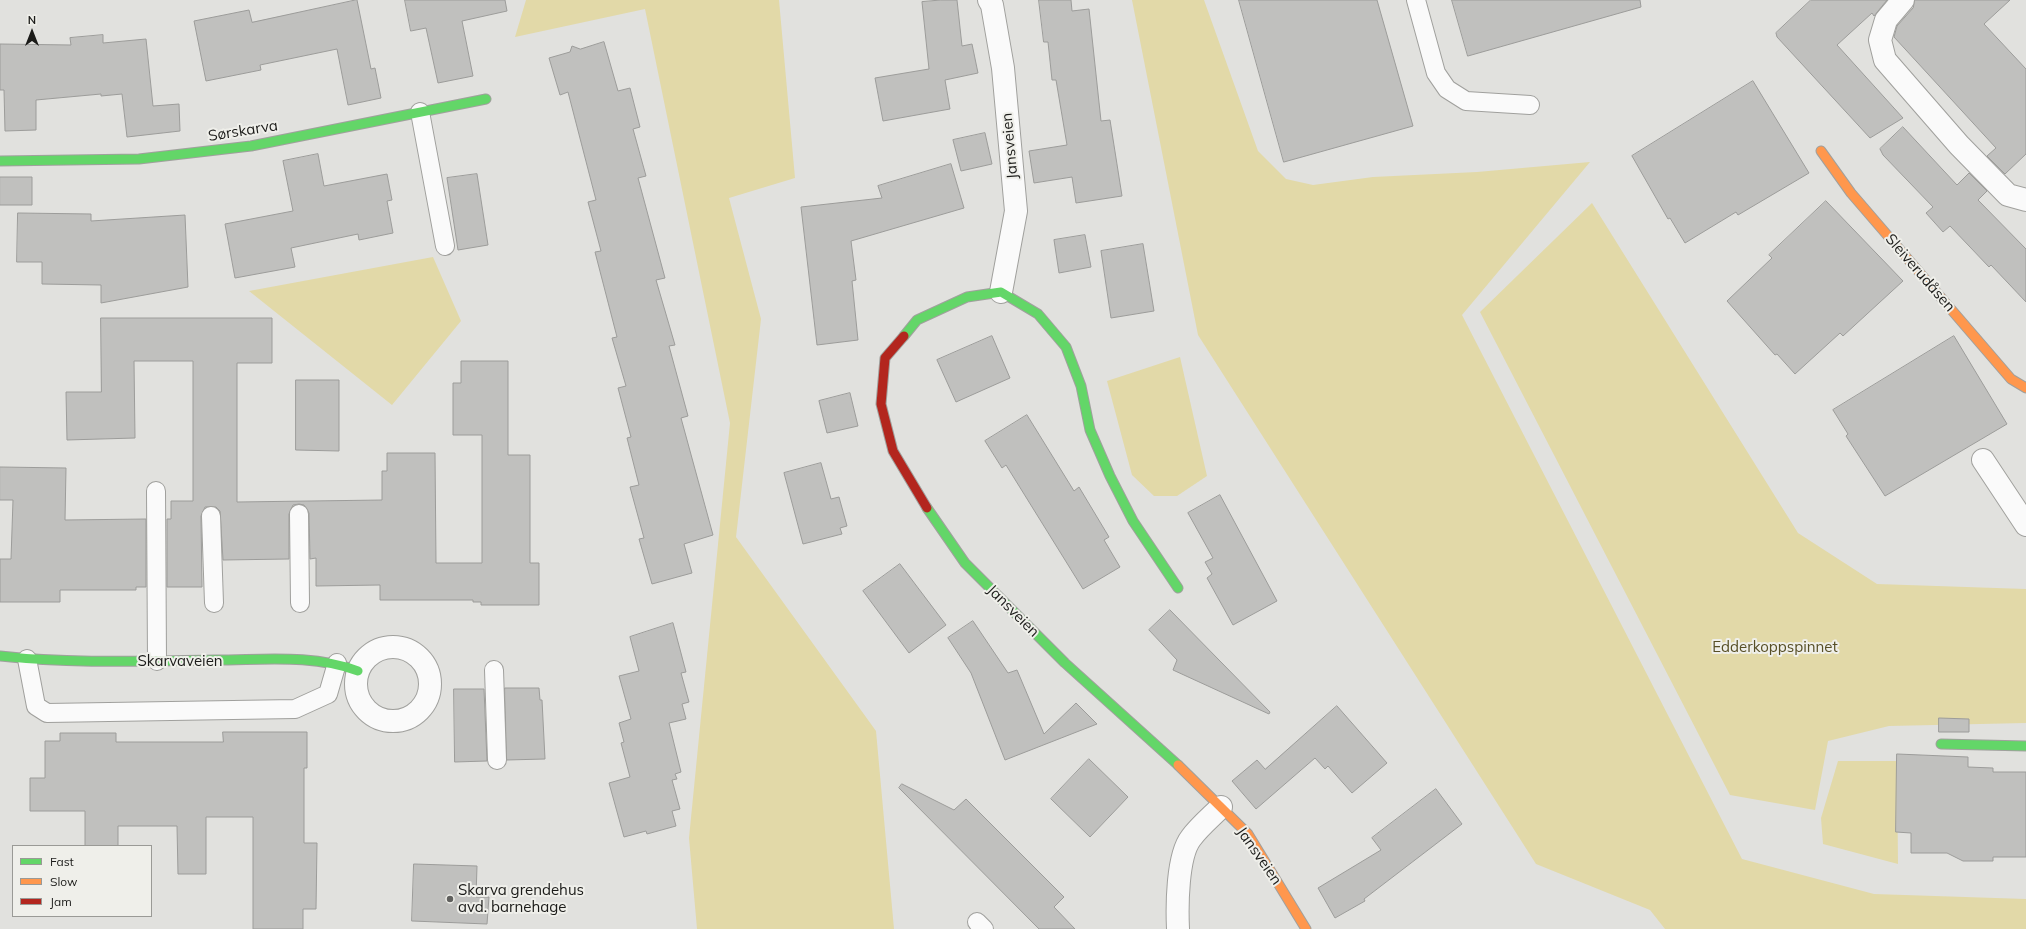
<!DOCTYPE html>
<html>
<head>
<meta charset="utf-8">
<style>
	body { margin:0 }
	#map { position:relative; width:2026px; height:929px; overflow:hidden; background:#e1e1de; font-family:Mulish,sans-serif }
	canvas { display:block }
	.legend { position:absolute; left:12px; top:845px; width:140px; height:72px; box-sizing:border-box; background:#efefea; border:1px solid #9a9a96; margin:0; padding:5px 7px; list-style:none; font-size:12px; color:#1b1b19 }
	.legend li { display:flex; align-items:center; gap:8px; height:20px }
	.legend b { width:20px; border:1px solid #9a9a96 }
	.north { position:absolute; left:12px; top:12px; width:40px; height:40px; -webkit-text-stroke:3px #efefea; paint-order:stroke; rotate:0deg; font-size:11px; font-weight:700; line-height:16px; text-align:center; color:#1b1b19 }
	.north::after { content:''; display:block; margin:auto; width:14px; height:18px; background:#1b1b19; clip-path:polygon(50% 0,100% 100%,50% 72%,0 100%) }
</style>
</head>
<body>
<div id="map">
<canvas width="2026" height="929"></canvas>
<ul class="legend">
<li><b style="height:5px;background:#63d668"></b>Fast</li>
<li><b style="height:5px;background:#ff974d"></b>Slow</li>
<li><b style="height:5px;background:#b3261e"></b>Jam</li>
</ul>
<div class="north">N</div>
</div>
<script>
const ctx = document.querySelector('canvas').getContext('2d');
ctx.lineJoin = 'round';
function fillPath(path, color) { ctx.fillStyle = color; ctx.fill(path, 'evenodd'); }
function trace(path, color, width, dash) { ctx.strokeStyle = color; ctx.lineWidth = width; ctx.lineCap = dash ? 'butt' : 'round'; ctx.setLineDash(dash || []); ctx.stroke(path); }
function label(font, color, halo, rows, align = 'center') {
  ctx.font = font + ' Mulish,sans-serif'; ctx.lineWidth = 4; ctx.setLineDash([]); ctx.textBaseline = 'middle'; ctx.strokeStyle = halo; ctx.fillStyle = color; for (const [text, x, y, turn = 0] of rows) {
    ctx.save(); ctx.translate(x, y); ctx.rotate((+turn || 0) * Math.PI / 180); ctx.textAlign = isNaN(turn) ? turn : align; if (halo) ctx.strokeText(text, 0, 0); ctx.fillText(text, 0, 0); ctx.restore();
  }
}
fillPath(new Path2D(`
	M 526,0 L 779,0 L 795,178 L 729,198 L 761,319 L 736,537 L 876,731 L 894,929 L 697,929 L 689,838 L 730,423 L 645,9 L 515,37 Z
	M 1132,0 L 1204,0 L 1258,151 L 1286,179 L 1313,185 L 1373,177 L 1477,172 L 1590,162 L 1462,315 L 1742,859 L 1874,894 L 2026,899 L 2026,929 L 1665,929 L 1650,910 L 1536,864 L 1198,335 Z
	M 1592,203 L 1798,533 L 1877,584 L 2026,589 L 2026,723 L 1889,726 L 1828,741 L 1815,810 L 1730,795 L 1480,312 Z
	M 433,257 L 461,321 L 392,405 L 249,291 Z
	M 1180,357 L 1207,476 L 1177,496 L 1154,496 L 1132,475 L 1107,381 Z
	M 1838,761 L 1897,761 L 1898,864 L 1823,844 L 1821,818 Z`), '#e2d9a8');
const building = new Path2D(`
	M 357,0 L 371,69 L 375,68 L 381,98 L 348,105 L 337,49 L 260,65 L 261,70 L 206,81 L 194,21 L 249,10 L 252,22 Z
	M 405,0 L 505,0 L 507,11 L 462,21 L 473,76 L 438,83 L 426,28 L 411,31 Z
	M 941,0 L 957,0 L 962,46 L 972,44 L 978,73 L 945,80 L 950,109 L 883,121 L 875,78 L 929,69 L 922,2 Z
	M 1039,0 L 1071,0 L 1072,11 L 1089,9 L 1101,121 L 1110,120 L 1122,196 L 1076,203 L 1072,177 L 1034,183 L 1029,151 L 1067,145 L 1056,80 L 1052,80 L 1048,42 L 1044,42 Z
	M 1239,0 L 1377,0 L 1413,126 L 1284,162 Z
	M 1452,0 L 1640,0 L 1641,7 L 1468,56 Z
	M 1811,0 L 1887,0 L 1874,16 L 1872,13 L 1837,45 L 1903,118 L 1870,138 L 1777,37 L 1776,33 Z
	M 1915,0 L 2010,0 L 1984,24 L 2026,69 L 2026,154 L 2005,174 L 1987,156 L 1996,148 L 1894,37 L 1897,26 L 1913,8 Z
	M 103,35 L 103,43 L 146,39 L 153,106 L 179,104 L 180,131 L 127,137 L 122,94 L 101,96 L 101,94 L 36,100 L 36,130 L 5,131 L 4,90 L 0,90 L 0,44 L 71,45 L 70,38 Z
	M 604,42 L 618,91 L 630,88 L 640,127 L 633,129 L 646,176 L 638,178 L 665,278 L 656,280 L 675,345 L 669,346 L 688,416 L 681,418 L 713,535 L 684,544 L 692,573 L 652,584 L 639,539 L 644,538 L 630,487 L 639,485 L 627,438 L 631,437 L 618,388 L 626,386 L 612,338 L 617,337 L 595,252 L 601,251 L 588,202 L 596,200 L 568,92 L 560,95 L 549,58 L 570,52 L 572,46 L 580,49 Z
	M 1753,81 L 1809,173 L 1738,215 L 1736,212 L 1685,243 L 1670,218 L 1668,219 L 1632,156 Z
	M 1903,127 L 1957,185 L 1969,173 L 1987,191 L 1978,200 L 2026,249 L 2026,302 L 1991,265 L 1989,267 L 1950,226 L 1943,232 L 1926,213 L 1933,207 L 1883,155 L 1880,149 Z
	M 985,133 L 992,164 L 961,171 L 953,140 Z
	M 318,154 L 324,186 L 387,174 L 392,200 L 387,201 L 393,233 L 359,240 L 358,234 L 291,248 L 295,267 L 235,278 L 225,224 L 293,211 L 283,161 Z
	M 951,164 L 964,208 L 851,241 L 856,280 L 852,281 L 858,340 L 817,345 L 801,207 L 882,198 L 878,186 Z
	M 477,174 L 488,245 L 458,250 L 447,178 Z
	M 0,177 L 32,177 L 32,205 L 0,205 Z
	M 1826,201 L 1903,281 L 1843,336 L 1840,333 L 1795,374 L 1777,354 L 1775,355 L 1727,301 L 1772,258 L 1769,255 Z
	M 18,213 L 91,214 L 91,221 L 185,215 L 188,287 L 101,303 L 101,285 L 42,284 L 42,262 L 17,262 Z
	M 1085,235 L 1091,267 L 1059,273 L 1054,240 Z
	M 1143,244 L 1154,311 L 1111,318 L 1101,251 Z
	M 101,318 L 272,318 L 272,363 L 237,363 L 237,502 L 382,500 L 382,471 L 387,471 L 387,453 L 435,453 L 436,563 L 482,563 L 482,435 L 453,435 L 453,383 L 461,383 L 461,361 L 508,361 L 508,455 L 530,455 L 530,563 L 539,563 L 539,605 L 481,605 L 481,602 L 473,602 L 473,600 L 380,600 L 380,585 L 316,586 L 316,558 L 310,559 L 309,513 L 304,505 L 299,504 L 293,505 L 289,514 L 289,559 L 223,560 L 220,511 L 216,507 L 205,507 L 201,516 L 202,587 L 167,587 L 167,519 L 171,519 L 171,501 L 193,501 L 193,361 L 134,361 L 135,438 L 67,440 L 66,392 L 101,392 Z
	M 992,336 L 1010,378 L 956,402 L 937,360 Z
	M 1954,336 L 2007,424 L 1885,496 L 1846,436 L 1848,434 L 1833,410 Z
	M 296,380 L 339,380 L 339,451 L 296,450 Z
	M 850,393 L 858,426 L 827,433 L 819,401 Z
	M 1027,415 L 1074,491 L 1079,487 L 1109,537 L 1104,540 L 1120,567 L 1083,589 L 1006,465 L 1002,468 L 985,441 Z
	M 821,463 L 831,499 L 839,497 L 847,526 L 840,528 L 842,534 L 803,544 L 784,473 Z
	M 0,467 L 66,468 L 65,520 L 146,519 L 146,587 L 136,587 L 136,590 L 60,590 L 60,602 L 0,602 L 0,559 L 11,559 L 13,500 L 0,500 Z
	M 1220,495 L 1277,601 L 1233,625 L 1207,578 L 1212,574 L 1205,562 L 1213,558 L 1188,513 Z
	M 900,564 L 946,625 L 909,653 L 863,591 Z
	M 1170,610 L 1270,712 L 1269,714 L 1173,670 L 1177,660 L 1149,630 Z
	M 973,621 L 1008,673 L 1017,670 L 1044,734 L 1076,703 L 1097,724 L 1005,760 L 971,673 L 948,638 Z
	M 673,623 L 686,672 L 681,673 L 689,702 L 682,704 L 686,719 L 669,723 L 681,772 L 675,774 L 677,779 L 672,780 L 680,809 L 672,811 L 676,826 L 647,834 L 646,831 L 624,837 L 609,783 L 630,777 L 621,743 L 624,742 L 619,723 L 631,719 L 619,676 L 639,671 L 630,637 Z
	M 505,688 L 539,688 L 540,700 L 542,700 L 545,759 L 507,760 Z
	M 454,689 L 484,689 L 487,761 L 455,762 Z
	M 1337,706 L 1387,763 L 1352,793 L 1328,766 L 1325,769 L 1315,758 L 1256,809 L 1232,781 L 1257,760 L 1265,769 Z
	M 1939,718 L 1969,719 L 1969,732 L 1939,732 Z
	M 223,732 L 307,732 L 307,768 L 304,768 L 304,843 L 317,843 L 316,909 L 303,909 L 303,929 L 253,929 L 253,817 L 206,817 L 206,874 L 178,874 L 177,826 L 118,826 L 118,846 L 85,846 L 85,811 L 30,811 L 30,778 L 45,778 L 45,741 L 60,741 L 60,733 L 116,733 L 116,742 L 223,742 Z
	M 1897,754 L 1968,757 L 1968,767 L 1993,768 L 1993,772 L 2026,772 L 2026,857 L 1993,857 L 1993,861 L 1963,861 L 1947,853 L 1911,853 L 1911,833 L 1896,832 Z
	M 1089,759 L 1128,797 L 1090,837 L 1051,799 Z
	M 902,784 L 954,810 L 966,799 L 1064,897 L 1054,907 L 1075,929 L 1039,929 L 899,788 Z
	M 1436,789 L 1462,824 L 1364,899 L 1365,901 L 1335,918 L 1318,888 L 1381,850 L 1372,838 Z
	M 414,864 L 477,866 L 476,897 L 489,897 L 487,924 L 412,921 Z`);
fillPath(building, '#c0c0be');
trace(building, '#9c9c9a', 1);
const lane = new Path2D(`
	M 1416,0 L 1436,73 L 1447,89 L 1466,101 L 1530,105
	M 420,112 L 445,246
	M 156,491 L 157,661
	M 299,514 L 300,603
	M 211,516 L 214,603
	M 27,659 L 36,706 L 47,713 L 295,709 L 328,694 L 337,663
	M 494,670 L 497,760
	M 977,922 L 984,929`);
const street = new Path2D(`
	M 989,0 L 992,5 L 1003,68 L 1016,211 L 1001,292
	M 1903,0 L 1886,20 L 1880,40 L 1885,60 L 1959,145 L 2008,195 L 2026,200
	M 1983,460 L 2026,525
	M356 684a37 37 0 1 1 74 0a37 37 0 1 1-74 0Z
	M 1178,929 C 1177,907 1177,856 1191,838 C 1199,827 1211,817 1221,807`);
const fast = new Path2D(`
	M 0,161 L 139,159 L 251,146 L 486,99
	M 904,336 L 917,320 L 967,297 L 1001,292 L 1038,314 L 1066,347 L 1081,386 L 1090,430 L 1110,476 L 1133,521 L 1178,588
	M 927,508 L 965,563 L 1065,663 L 1178,765
	M 0,656 C 71,664 145,661 216,660 C 264,660 312,654 358,671
	M 1941,744 L 2026,746`);
const slow = new Path2D(`
	M 1821,151 L 1851,193 L 2011,379 L 2026,388
	M 1178,765 L 1248,834 L 1306,929`);
const jam = new Path2D(`
	M 904,336 L 885,358 L 881,404 L 893,451 L 927,508`);
trace(lane, '#a0a09d', 20);
trace(street, '#a0a09d', 24);
trace(fast, '#a0a09d', 11);
trace(slow, '#a0a09d', 11);
trace(jam, '#a0a09d', 11);
trace(lane, '#fafafa', 18);
trace(street, '#fafafa', 22);
trace(fast, '#63d668', 9);
trace(slow, '#ff974d', 9);
trace(jam, '#b3261e', 9);
for (const [x, y, r, color] of [
	[450,899,4,"#60605e"]
]) { const dot = new Path2D(); dot.arc(x, y, r, 0, 2 * Math.PI); ctx.fillStyle = color; ctx.fill(dot); trace(dot, '#efefea', 1.5); }
label('15px', '#1b1b19', '#efefea', [
	["Sørskarva",243,131,-9],
	["Jansveien",1010,146,-95],
	["Sleiverudåsen",1920,273,49],
	["Jansveien",1013,611,45],
	["Skarvaveien",180,661],
	["Jansveien",1259,856,55]
]);
label('15px', '#574f26', '#efefea', [
	["Edderkoppspinnet",1775,647]
]);
label('15px', '#1b1b19', '#efefea', [
	["Skarva grendehus",458,890],
	["avd. barnehage",458,907]
], 'left');
</script>
</body>
</html>
